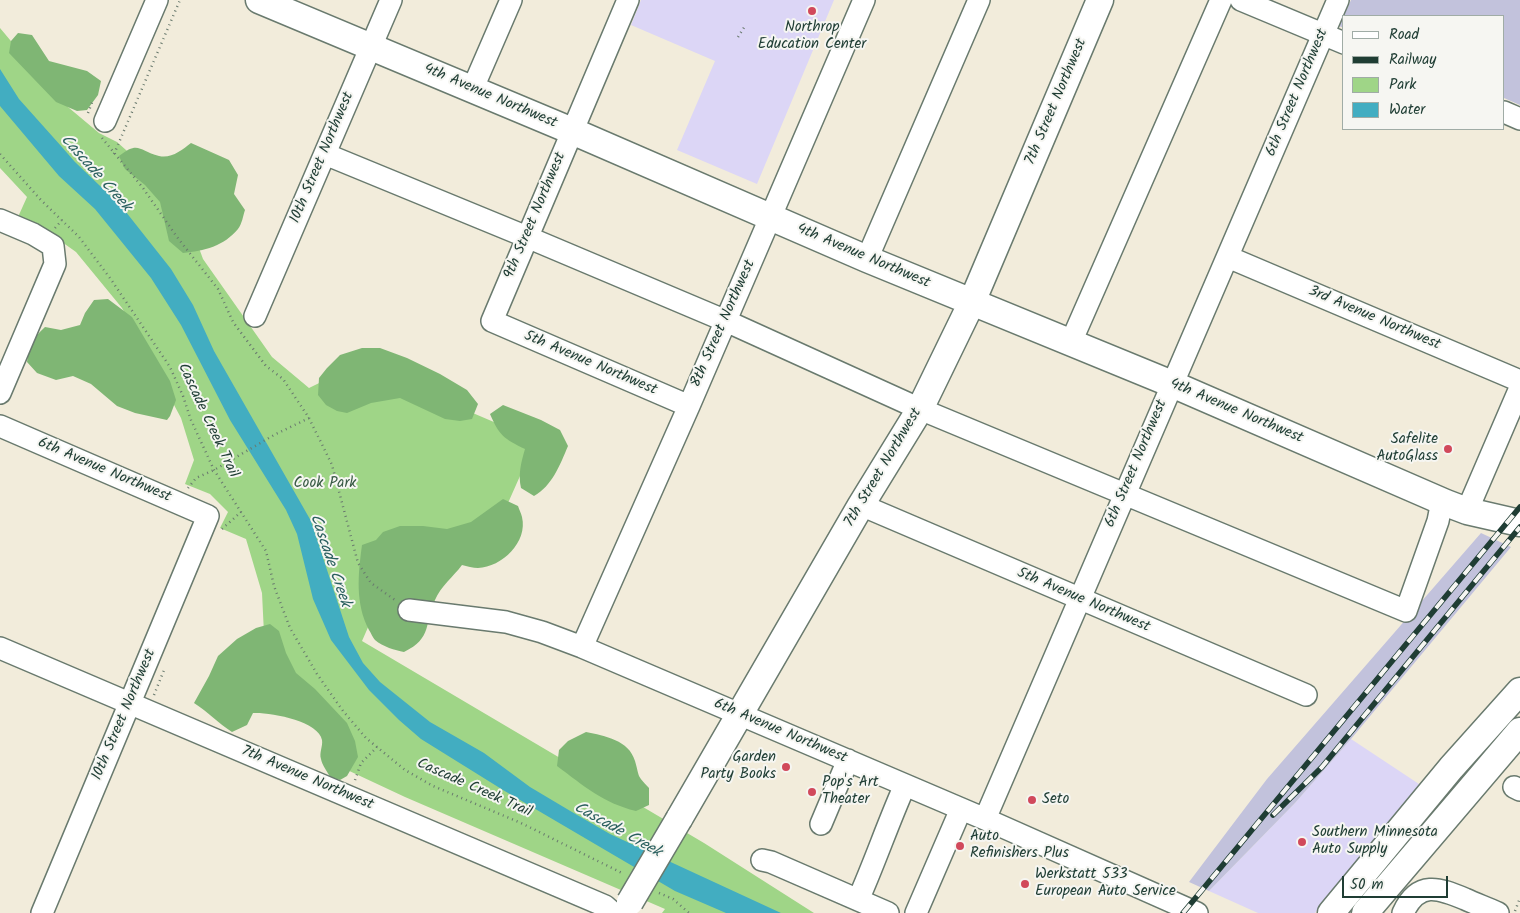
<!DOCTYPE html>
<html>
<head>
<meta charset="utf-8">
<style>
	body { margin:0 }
	#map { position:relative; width:1520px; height:913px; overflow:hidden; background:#f2ecdb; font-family:Kalam,sans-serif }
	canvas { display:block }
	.legend { position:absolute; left:1342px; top:15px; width:162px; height:115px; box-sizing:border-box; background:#f6f6f2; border:1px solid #a0aca6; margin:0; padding:6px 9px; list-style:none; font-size:15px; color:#1f3d34 }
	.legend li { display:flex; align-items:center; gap:10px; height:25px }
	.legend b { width:25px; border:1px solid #a0aca6 }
	.scale { position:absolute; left:1342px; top:876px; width:106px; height:22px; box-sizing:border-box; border:2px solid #1f3d34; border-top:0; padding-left:6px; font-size:15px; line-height:18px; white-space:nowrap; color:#1f3d34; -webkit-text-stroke:4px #f6f6f2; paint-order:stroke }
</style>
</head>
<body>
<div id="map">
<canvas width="1520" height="913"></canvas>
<ul class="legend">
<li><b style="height:6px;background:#fff"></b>Road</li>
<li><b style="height:6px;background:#1f3d34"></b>Railway</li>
<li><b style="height:14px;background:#9fd587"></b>Park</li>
<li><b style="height:14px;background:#42adc1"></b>Water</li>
</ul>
<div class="scale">50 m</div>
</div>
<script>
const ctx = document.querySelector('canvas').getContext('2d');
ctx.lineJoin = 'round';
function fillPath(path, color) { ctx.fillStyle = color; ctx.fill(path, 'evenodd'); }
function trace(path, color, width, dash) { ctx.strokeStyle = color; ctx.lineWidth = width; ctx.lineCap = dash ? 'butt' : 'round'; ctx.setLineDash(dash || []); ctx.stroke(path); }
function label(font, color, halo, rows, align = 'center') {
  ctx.font = font + ' Kalam,sans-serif'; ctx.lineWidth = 4; ctx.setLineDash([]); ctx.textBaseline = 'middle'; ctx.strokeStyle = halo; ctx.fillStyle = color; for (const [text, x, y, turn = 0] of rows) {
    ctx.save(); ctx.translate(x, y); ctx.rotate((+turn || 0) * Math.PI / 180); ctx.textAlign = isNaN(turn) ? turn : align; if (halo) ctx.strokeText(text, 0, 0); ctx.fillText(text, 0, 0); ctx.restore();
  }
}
fillPath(new Path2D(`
	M 641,0 L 834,0 L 757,184 L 677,150 L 715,61 L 631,25 Z
	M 1351,739 L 1422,786 L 1340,881 L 1315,913 L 1258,913 L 1209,891 L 1295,803 Z`), '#dcd6f6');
fillPath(new Path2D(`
	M 1351,0 L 1520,0 L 1520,105 L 1504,98 L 1504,16 L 1344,16 L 1344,28 L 1339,26 Z
	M 1481,533 L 1511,547 L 1351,739 L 1295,803 L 1209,891 L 1189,882 L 1267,779 Z`), '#c2c2dc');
fillPath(new Path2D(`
	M 0,28 L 62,102 L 99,133 L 117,142 L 181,199 L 203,259 L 272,357 L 309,388 L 358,364 L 536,440 L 484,557 L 412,527 L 362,641 L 704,843 L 814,913 L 662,913 L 665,909 L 405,797 L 328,761 L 341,727 L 265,654 L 262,593 L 246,539 L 220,528 L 228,512 L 210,494 L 185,484 L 194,460 L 181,418 L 122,308 L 76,252 L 55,237 L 18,217 L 27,197 L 0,168 Z`), '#9fd587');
fillPath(new Path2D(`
	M 18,33 L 32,35 L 49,61 L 87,71 L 101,81 L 98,95 L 87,110 L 77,111 L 56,102 L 9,53 L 11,41 Z
	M 191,143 L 229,160 L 238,175 L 234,194 L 245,210 C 243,216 242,224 238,229 C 224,246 204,251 183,253 L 169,241 L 160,202 L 145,185 L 125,169 L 119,156 C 139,140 139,151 159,156 C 171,159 182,150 191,143 Z
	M 108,299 L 132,317 L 170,381 L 176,400 L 170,416 L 167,420 L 135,413 L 117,406 L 91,384 L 73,376 L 56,380 L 37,373 L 27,362 C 30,345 32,339 45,327 L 61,330 L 80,325 L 85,313 L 94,300 Z
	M 362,348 L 380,348 L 407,358 L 440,374 L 467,390 L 478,404 L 472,419 L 460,421 L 445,419 L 400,398 L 371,403 L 347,413 L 337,411 L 326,405 L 318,395 L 319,378 L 327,368 L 340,355 Z
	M 503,405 L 541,420 L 560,430 L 568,446 C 560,465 552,486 534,496 L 521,488 C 518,474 521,463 525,449 C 504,439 499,435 490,414 Z
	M 503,499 L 518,506 C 519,509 521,513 522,517 C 528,542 502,567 478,568 C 473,568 467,566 462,565 C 453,577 441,586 435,600 C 424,623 433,638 404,652 C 395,650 383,647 375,640 C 373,638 371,633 369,630 C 355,604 358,574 362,545 L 376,540 L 383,532 L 400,526 L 423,526 L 447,529 L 471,522 Z
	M 270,624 L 279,631 L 286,653 L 296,673 L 315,689 L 347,723 L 355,741 L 358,757 L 347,776 L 340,780 L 330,777 C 327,771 322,765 321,759 C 319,753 323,746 322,740 C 319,721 270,712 253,713 L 247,725 L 232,732 C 218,723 208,712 194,703 L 209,676 L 218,656 L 237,639 L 256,628 Z
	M 586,732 C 605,736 629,740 635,761 C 640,778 636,774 649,788 L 649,805 L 636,811 C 603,803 584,786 557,766 L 559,750 L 568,741 Z`), '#7fb674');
fillPath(new Path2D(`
	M 0,69 L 19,99 L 61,146 L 75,162 L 122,207 L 171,269 L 193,305 L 214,351 L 311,521 L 349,637 L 363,663 L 380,682 L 430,722 L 484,753 L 530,787 L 572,812 L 610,834 L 781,913 L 726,913 L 675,891 L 503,790 L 421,739 L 399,720 L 369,690 L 331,640 L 313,599 L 297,534 L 286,510 L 230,420 L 181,325 L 151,278 L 95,209 L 59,176 L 0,106 Z`), '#42adc1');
const minor = new Path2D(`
	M 628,0 L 492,321 L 689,406
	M 1241,0 L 1344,43
	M 472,90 L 511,0
	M 1504,112 L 1520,119
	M 105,121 L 157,0
	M 325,154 L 527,237 L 726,321 L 920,409 L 1406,611 L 1438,521 L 1442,501
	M 0,220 L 33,234 L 53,246 L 55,264 L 0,393
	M 1228,257 L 1520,381
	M 867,259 L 979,0
	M 255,316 L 391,0
	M 1071,342 L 1221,0
	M 0,426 L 208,516 L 42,913
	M 861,505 L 1306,695
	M 1467,511 L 1520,388
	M 409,610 L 506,622 L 542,632 L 582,647 L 985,819 L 1197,913
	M 582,647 L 689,406 L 864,0
	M 0,648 L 605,906 L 613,913
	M 1514,787 L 1520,790
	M 985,819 L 1338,0
	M 821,824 L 848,760
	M 762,860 L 771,862 L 888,913
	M 858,900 C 875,862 888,823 905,785
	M 916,913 L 961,809
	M 1403,913 C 1418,880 1439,888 1465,899 C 1476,904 1487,908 1498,913`);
const major = new Path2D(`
	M 259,0 L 572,131 L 867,259 L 1172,384 L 1446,503 L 1467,511 L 1520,523
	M 679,819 L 861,505 L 920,409 L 972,302 L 1100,0
	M 1331,913 L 1451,768 L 1520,691
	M 1365,913 L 1520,731`);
trace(minor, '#697a6e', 24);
trace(major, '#697a6e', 29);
trace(new Path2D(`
	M 738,37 L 745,26
	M 88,113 L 93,100
	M 102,138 L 143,188 L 177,237 L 218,289 L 233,322 L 266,366 L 283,379 L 309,418 L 332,465 L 358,563 L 371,583 L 395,600
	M 0,154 L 40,199 L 79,237 L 110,278 L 170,367 L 183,396 L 191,420 L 214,470 L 266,551 L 274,586 L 290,628 L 317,674 L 343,711 L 366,738 L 405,770 L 433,786 L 521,823 L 624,874
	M 114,154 L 180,0
	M 55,228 L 62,220
	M 188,488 L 196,478 L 214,470 L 274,435 L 309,418
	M 222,529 L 241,512
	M 154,695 L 164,670
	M 355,780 L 361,763 L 377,747
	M 659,893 L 673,899 L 689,913
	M 1515,911 L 1520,898`), '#697a6e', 2.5, [1, 4]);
trace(minor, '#fff', 21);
trace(major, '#fff', 26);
const rail = new Path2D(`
	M 1273,815 L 1322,767 L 1520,527
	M 1183,913 L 1520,507`);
trace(rail, '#1f3d34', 5.5);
trace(rail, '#f6f6f2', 4, [11]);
const majorBridge = new Path2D(`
	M 630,902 L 679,819`);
trace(majorBridge, '#697a6e', 29, []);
trace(majorBridge, '#fff', 26);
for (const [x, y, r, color] of [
	[812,11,5,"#d1495b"],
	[1448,449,5,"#d1495b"],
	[786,767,5,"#d1495b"],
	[812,792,5,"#d1495b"],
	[1032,800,5,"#d1495b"],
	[1302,842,5,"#d1495b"],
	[960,846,5,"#d1495b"],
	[1025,884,5,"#d1495b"]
]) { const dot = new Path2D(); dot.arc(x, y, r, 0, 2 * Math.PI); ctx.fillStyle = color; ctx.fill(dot); trace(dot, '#f6f6f2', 2); }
label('15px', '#1f3d34', '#f6f6f2', [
	["Northrop",812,28,"center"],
	["Education Center",812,45,"center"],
	["Safelite",1438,440,"right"],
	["AutoGlass",1438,457,"right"],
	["Garden",776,758,"right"],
	["Party Books",776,775,"right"],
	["Pop's Art",822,783],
	["Theater",822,800],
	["Seto",1042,800],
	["Southern Minnesota",1312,833],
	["Auto Supply",1312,850],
	["Auto",970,837],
	["Refinishers Plus",970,854],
	["Werkstatt 533",1035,875],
	["European Auto Service",1035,892]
], 'left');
label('15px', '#1f3d34', '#f6f6f2', [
	["6th Street Northwest",1298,93,-67],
	["4th Avenue Northwest",490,97,23],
	["7th Street Northwest",1057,102,-67],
	["10th Street Northwest",323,158,-67],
	["9th Street Northwest",536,216,-67],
	["4th Avenue Northwest",863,257,23],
	["3rd Avenue Northwest",1374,319,23],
	["8th Street Northwest",724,324,-66],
	["5th Avenue Northwest",590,364,23],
	["4th Avenue Northwest",1236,412,23],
	["Cascade Creek Trail",207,421,65],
	["6th Street Northwest",1137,464,-67],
	["7th Street Northwest",884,468,-59],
	["6th Avenue Northwest",104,471,23],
	["5th Avenue Northwest",1083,601,23],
	["10th Street Northwest",125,715,-67],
	["6th Avenue Northwest",780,732,23],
	["7th Avenue Northwest",307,779,23],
	["Cascade Creek Trail",474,789,24]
]);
label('15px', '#395b45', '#f6f6f2', [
	["Cook Park",325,484]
]);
label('italic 16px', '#2a5f5e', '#f6f6f2', [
	["Cascade Creek",95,174,48],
	["Cascade Creek",329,561,71],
	["Cascade Creek",617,831,29]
]);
</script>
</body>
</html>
